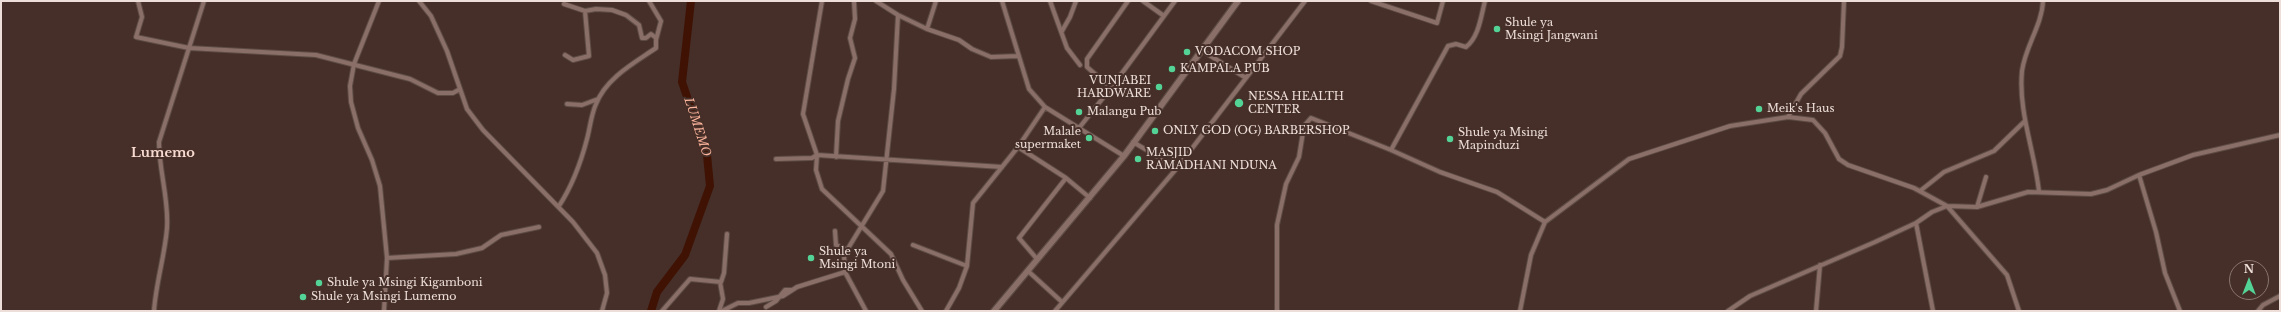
<!DOCTYPE html>
<html>
<head>
<meta charset="utf-8">
<style>
	body { margin:0 }
	#map { position:relative; width:2281px; height:312px; overflow:hidden; background:#462f28; font-family:"Libre Baskerville",serif }
	canvas { display:block }
	.frame { position:absolute; inset:0; border:2px solid #edded9; pointer-events:none }
	.north { position:absolute; left:2229px; top:260px; width:40px; height:40px; box-sizing:border-box; background:#462f28; border:1px solid #89756f; border-radius:50%; rotate:0deg; font-size:11px; font-weight:700; line-height:16px; text-align:center; color:#edded9 }
	.north::after { content:''; display:block; margin:auto; width:14px; height:18px; background:#54d396; clip-path:polygon(50% 0,100% 100%,50% 72%,0 100%) }
</style>
</head>
<body>
<div id="map">
<canvas width="2281" height="312"></canvas>
<div class="frame"></div>
<div class="north">N</div>
</div>
<script>
const ctx = document.querySelector('canvas').getContext('2d');
ctx.lineJoin = 'round';
function trace(path, color, width, dash) { ctx.strokeStyle = color; ctx.lineWidth = width; ctx.lineCap = dash ? 'butt' : 'round'; ctx.setLineDash(dash || []); ctx.stroke(path); }
function label(font, color, halo, rows, align = 'center') {
  ctx.font = font + ' "Libre Baskerville",serif'; ctx.lineWidth = 4; ctx.setLineDash([]); ctx.textBaseline = 'middle'; ctx.strokeStyle = halo; ctx.fillStyle = color; for (const [text, x, y, turn = 0] of rows) {
    ctx.save(); ctx.translate(x, y); ctx.rotate((+turn || 0) * Math.PI / 180); ctx.textAlign = isNaN(turn) ? turn : align; if (halo) ctx.strokeText(text, 0, 0); ctx.fillText(text, 0, 0); ctx.restore();
  }
}
trace(new Path2D(`
	M 651,311 L 657,292 L 685,255 L 710,186 L 707,155 L 682,82 L 691,1`), '#3f1204', 8);
const minor = new Path2D(`
	M 138,1 L 142,17 L 136,37 L 189,48 L 316,55 L 410,79 L 438,93 L 453,93 L 460,89
	M 379,1 L 354,64 L 350,86 L 351,102 L 358,128 L 372,160 L 380,186 L 387,258 L 384,311
	M 419,1 L 431,16 L 447,51 L 467,109 L 483,130 L 573,222 L 597,253 L 605,275 L 607,293 L 602,311
	M 822,1 L 803,114 L 817,155 L 1002,167
	M 876,1 L 898,15 L 927,29 L 959,40 L 972,49 L 991,57 L 1019,56
	M 1002,1 L 1029,89 L 1045,107
	M 1050,1 L 1067,48 L 1080,65
	M 1143,1 L 1164,16
	M 1371,1 L 1437,23 L 1443,1
	M 564,4 L 585,11 L 596,9 L 612,10 L 626,15 L 639,25 L 642,38 L 646,38 L 651,34 L 656,38
	M 927,29 L 936,1
	M 1062,31 L 1070,17 L 1076,1
	M 1201,50 L 1246,78
	M 565,55 L 573,60 L 589,56 L 585,11
	M 1111,88 L 1087,67 L 1087,59 L 1128,1
	M 567,104 L 582,105 L 598,99
	M 1788,117 L 1801,94 L 1840,56 L 1842,47 L 1844,1
	M 1079,128 L 1111,88 L 1175,1
	M 1133,142 L 1177,168
	M 1391,150 L 1448,46 L 1456,44 L 1466,47 C 1479,37 1481,16 1485,1
	M 817,155 L 816,170 L 822,189 L 891,254 L 903,280 L 922,311
	M 836,157 L 838,121 L 848,79 L 855,58 L 850,38 L 855,19 L 854,1
	M 776,159 L 812,158 L 817,155
	M 2139,175 L 2156,232 L 2165,273 L 2180,311
	M 1920,191 L 1944,172 L 1994,151 L 2025,121
	M 2039,192 C 2035,152 2018,112 2022,71 C 2025,47 2042,25 2043,1
	M 1090,198 L 1066,178 L 1018,147 L 1045,107 L 1124,156
	M 559,206 C 572,186 581,162 587,139 C 590,128 591,115 596,104 C 606,78 634,63 656,48 L 656,40 L 661,21 L 649,1
	M 1977,207 L 1986,177
	M 1916,223 L 1933,311
	M 835,231 L 836,245 L 848,250
	M 913,245 L 967,266
	M 387,258 L 456,254 L 482,248 L 501,235 L 539,227
	M 1037,259 L 1019,238 L 1066,178
	M 1028,271 L 1062,302
	M 766,307 L 776,301 L 785,290 L 792,290
	M 154,311 C 156,282 165,255 167,228 C 169,199 159,171 159,142 L 204,1
	M 662,311 L 690,279 L 721,282 L 724,273 L 727,234
	M 719,311 L 723,299 L 720,282
	M 722,311 L 738,303 L 749,303 L 783,296 L 797,287 L 845,272
	M 866,311 L 845,272 L 844,255 L 883,191 L 894,89 L 898,15
	M 946,311 L 959,288 L 967,266 L 973,203 L 1018,147
	M 1055,311 L 1177,168 L 1305,1
	M 1277,311 L 1277,225 L 1286,184 L 1299,157 L 1304,126 L 1311,118 L 1391,150 L 1440,172 L 1497,192 L 1545,222
	M 1520,311 L 1531,255 L 1545,222 L 1629,159 L 1730,126 L 1788,117 L 1813,120 L 1825,133 L 1839,159 L 1848,165 L 1914,188 L 1947,206 L 2007,275 L 2019,311
	M 1728,311 L 1750,296 L 1875,242 L 1916,223 L 1932,212 L 1947,206 L 1977,207 L 2028,192 L 2091,194 L 2107,190 L 2139,175 L 2193,155 L 2280,135
	M 1816,311 L 1820,265
	M 2258,311 L 2263,305 L 2280,296`);
const secondary = new Path2D(`
	M 994,311 L 1124,156 L 1238,1`);
trace(minor, '#5d4b44', 6);
trace(secondary, '#5d4b44', 8);
trace(minor, '#896f67', 4);
trace(secondary, '#896f67', 5.5);
for (const [x, y, r, color] of [
	[1497,29,4,"#54d396"],
	[1187,52,4,"#54d396"],
	[1172,69,4,"#54d396"],
	[1159,87,4,"#54d396"],
	[1239,103,5,"#54d396"],
	[1759,109,4,"#54d396"],
	[1079,112,4,"#54d396"],
	[1155,131,4,"#54d396"],
	[1089,138,4,"#54d396"],
	[1450,139,4,"#54d396"],
	[1138,159,4,"#54d396"],
	[811,258,4,"#54d396"],
	[319,283,4,"#54d396"],
	[303,297,4,"#54d396"]
]) { const dot = new Path2D(); dot.arc(x, y, r, 0, 2 * Math.PI); ctx.fillStyle = color; ctx.fill(dot); trace(dot, '#462f28', 1.5); }
label('11px', '#edded9', '#462f28', [
	["Shule ya",1505,23],
	["Msingi Jangwani",1505,36],
	["VODACOM SHOP",1195,52],
	["KAMPALA PUB",1180,69],
	["VUNJABEI",1151,81,"right"],
	["HARDWARE",1151,94,"right"],
	["NESSA HEALTH",1248,97],
	["CENTER",1248,110],
	["Meik's Haus",1767,109],
	["Malangu Pub",1087,112],
	["ONLY GOD (OG) BARBERSHOP",1163,131],
	["Malale",1081,132,"right"],
	["supermaket",1081,145,"right"],
	["Shule ya Msingi",1458,133],
	["Mapinduzi",1458,146],
	["MASJID",1146,153],
	["RAMADHANI NDUNA",1146,166],
	["Shule ya",819,252],
	["Msingi Mtoni",819,265],
	["Shule ya Msingi Kigamboni",327,283],
	["Shule ya Msingi Lumemo",311,297]
], 'left');
label('italic 12px', '#fcb49c', '#462f28', [
	["LUMEMO",697,127,72]
]);
label('bold 13px', '#f7dad0', '#462f28', [
	["Lumemo",163,153]
]);
</script>
</body>
</html>
